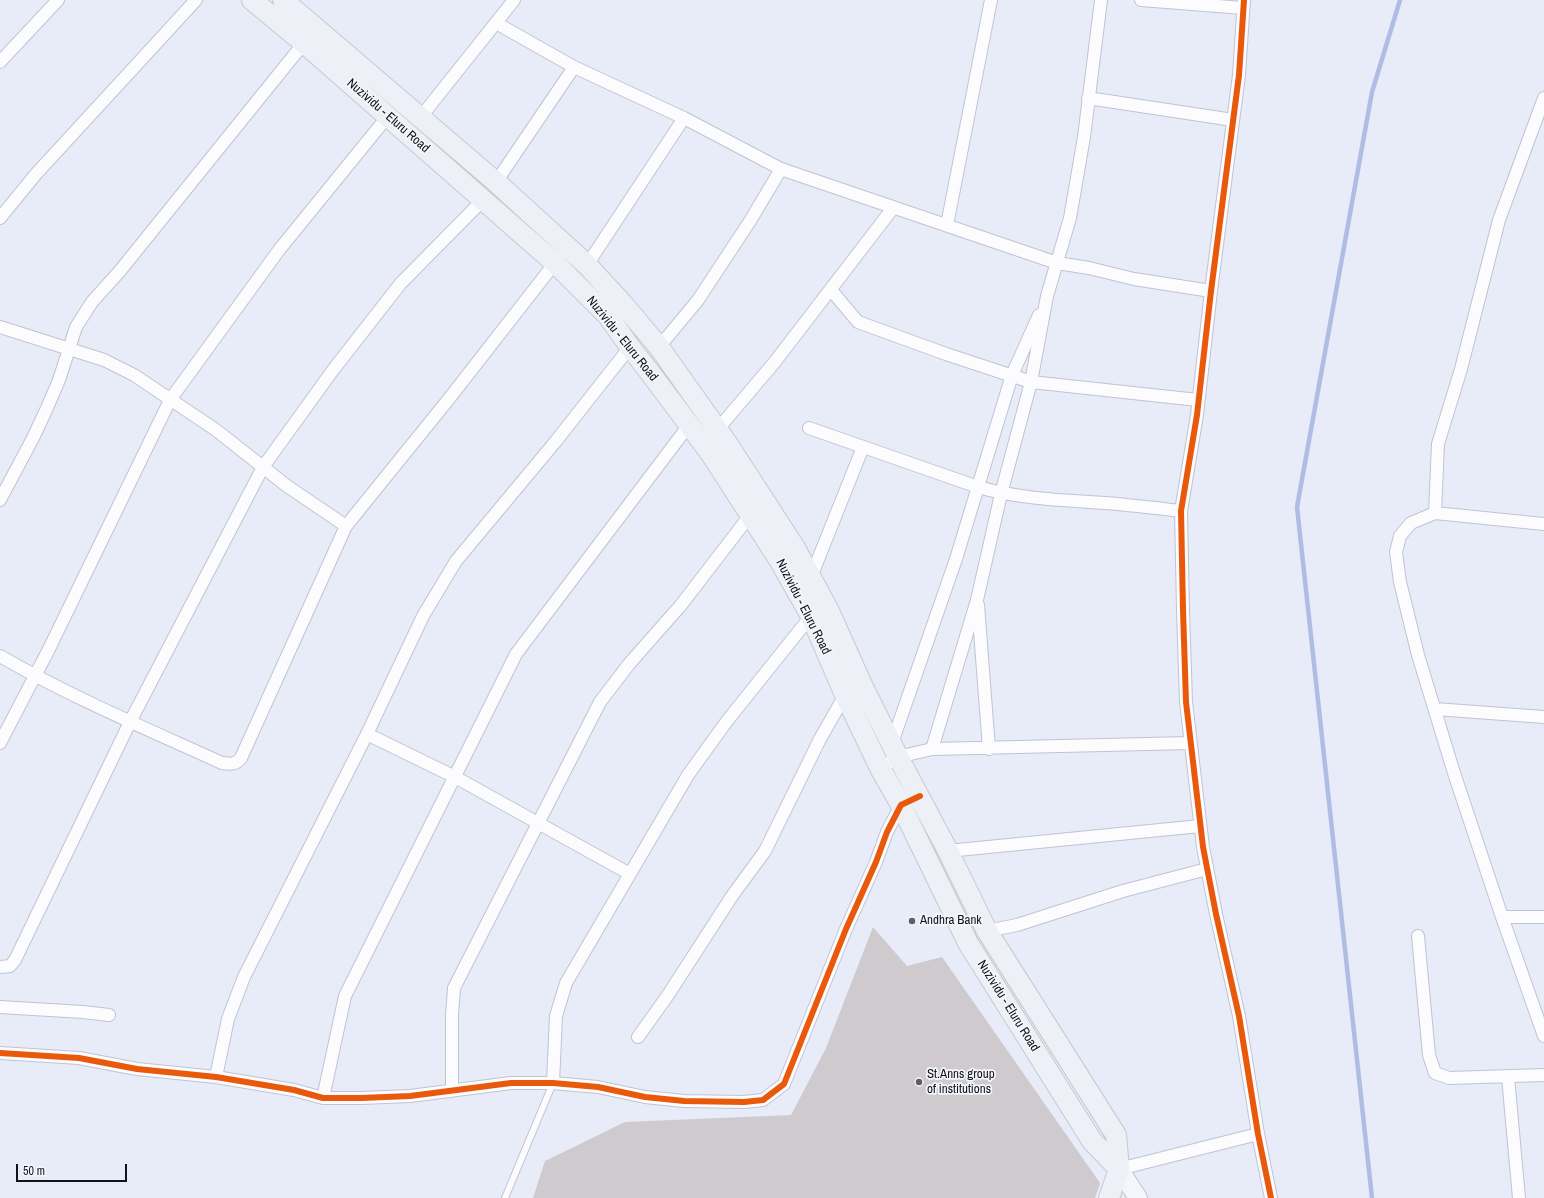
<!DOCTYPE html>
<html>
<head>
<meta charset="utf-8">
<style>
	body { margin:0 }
	#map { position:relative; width:1544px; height:1198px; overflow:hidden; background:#e8ecf8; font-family:"Archivo Narrow",sans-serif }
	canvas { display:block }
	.scale { position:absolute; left:16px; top:1164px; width:111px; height:18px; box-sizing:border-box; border:2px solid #10131c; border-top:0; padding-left:5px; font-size:12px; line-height:14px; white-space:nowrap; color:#10131c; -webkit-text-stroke:3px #f4f6fc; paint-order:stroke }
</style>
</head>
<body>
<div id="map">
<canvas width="1544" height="1198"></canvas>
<div class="scale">50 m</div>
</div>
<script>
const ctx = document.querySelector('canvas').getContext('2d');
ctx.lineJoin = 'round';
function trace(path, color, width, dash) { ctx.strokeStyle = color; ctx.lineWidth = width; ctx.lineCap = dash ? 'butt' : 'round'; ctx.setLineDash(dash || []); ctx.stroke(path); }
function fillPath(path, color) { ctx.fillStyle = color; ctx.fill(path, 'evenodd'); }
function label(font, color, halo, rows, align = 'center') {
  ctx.font = font + ' "Archivo Narrow",sans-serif'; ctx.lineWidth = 3.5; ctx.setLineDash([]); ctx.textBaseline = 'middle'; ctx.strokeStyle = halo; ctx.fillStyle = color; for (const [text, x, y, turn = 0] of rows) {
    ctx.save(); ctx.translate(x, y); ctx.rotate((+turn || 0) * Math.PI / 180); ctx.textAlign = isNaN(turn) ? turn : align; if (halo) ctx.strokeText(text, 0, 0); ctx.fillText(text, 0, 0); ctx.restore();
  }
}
trace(new Path2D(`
	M 1372,1198 L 1297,507 L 1372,92 L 1400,0`), '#afbce4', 4.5);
fillPath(new Path2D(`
	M 873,927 L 907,966 L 942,957 L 1100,1183 L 1095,1198 L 533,1198 L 545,1161 L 625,1122 L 791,1115 L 826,1048 Z`), '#cfcace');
const lane = new Path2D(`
	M 505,1198 L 553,1083`);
const street = new Path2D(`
	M 1141,0 L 1243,8
	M 1244,0 L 1239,75 L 1211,291 L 1197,415 L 1181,511 L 1183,610 L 1186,702 L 1203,847 L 1216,914 L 1239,1016 L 1258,1134 L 1271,1198
	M 496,23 L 574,67 L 684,118 L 781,169 L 1057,263 L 1089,268 L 1134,279 L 1211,291
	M 0,62 L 58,0
	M 1088,98 L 1233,120
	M 420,118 L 514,0
	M 496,182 L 574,67
	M 0,218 L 36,174 L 196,0
	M 947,225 L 991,0
	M 587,265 L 684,118
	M 831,290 L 858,322 L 946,354 L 1031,382 L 1198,400
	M 0,327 L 104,360 L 134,375 L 216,430 L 287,486 L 346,526
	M 659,347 L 698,300 L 750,221 L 781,169
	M 809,428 L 978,487 C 1020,499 1062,500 1105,503 C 1130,505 1156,508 1181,511
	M 717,430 L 774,363 L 893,208
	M 0,500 L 33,438 L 47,408 L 59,380 L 76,327 L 92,302 L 119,272 L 308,38
	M 1435,513 L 1438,444 L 1461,369 L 1499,220 L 1544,98
	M 1544,524 L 1435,513 L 1411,523 L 1400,536 L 1396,552 L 1400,582 L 1418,655 L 1454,773 L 1502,917 L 1544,1036
	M 811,577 L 863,447
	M 978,605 L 989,749
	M 0,656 C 71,697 147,729 222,763 C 231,764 235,765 241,758 L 346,526 L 448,400 L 558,259
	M 1435,709 L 1544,717
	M 367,734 L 455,777 L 630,874
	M 0,743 L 48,651 L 170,400 L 279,250 L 388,116
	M 892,743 L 956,559 L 1012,375 L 1039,315
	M 932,749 L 977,600 L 1001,494 L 1031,382 L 1047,296 L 1070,218 L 1084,137 L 1101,0
	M 880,768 L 898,757 L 932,749 L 1190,743
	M 948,851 L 1200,826
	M 1502,917 L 1544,917
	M 987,931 L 1017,925 L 1123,891 L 1207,869
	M 1418,936 L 1429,1055 L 1435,1073 L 1449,1078 L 1544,1075
	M 0,967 L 10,966 L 15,960 L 130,722 L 263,467 L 333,370 L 401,283 L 483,200
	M 0,1007 L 83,1012 L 109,1015
	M 638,1037 L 668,995 L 732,896 L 765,851 L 820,739 L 845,695
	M 0,1053 L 79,1058 L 137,1069 L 216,1077 L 294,1090 L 323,1098 L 361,1098 L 410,1096 L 511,1083 L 553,1083 L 598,1087 L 645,1097 L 684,1101 L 744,1102 L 763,1100 L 784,1084 L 846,929 L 876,862 L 887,832 L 901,805 L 905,803
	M 216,1077 L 228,1019 L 244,977 L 367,734 L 423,616 L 456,561 L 556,441 L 630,347
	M 1508,1077 L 1519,1198
	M 553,1083 L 556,1016 L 566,983 L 688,775 L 727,721 L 811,616
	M 452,1091 L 452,1015 L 454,988 L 600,702 L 629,664 L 681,605 L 751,514
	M 323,1098 L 345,996 L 516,654 L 689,425
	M 1119,1169 L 1258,1134`);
const secondary = new Path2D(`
	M 1119,1169 L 1138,1198`);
const primary = new Path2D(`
	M 252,0 L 304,43 L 555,263 L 608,316 L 630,347 L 648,370 L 711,454 L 778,558 L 811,616 L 845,695 L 880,768 L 901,805 L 968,943 L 1092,1141 L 1119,1169
	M 283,0 L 496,182 L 587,265 L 623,304 L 659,347 L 727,443 L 795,548 L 829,611 L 863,687 L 898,757 L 948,851 L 987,931 L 1116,1135 L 1119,1169 L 1109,1198`);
trace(lane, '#c0c4cf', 8);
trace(street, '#c0c4cf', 14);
trace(secondary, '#c0c4cf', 20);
trace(primary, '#c7c9cf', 22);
trace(lane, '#fcfcfe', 6);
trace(street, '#fcfcfe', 12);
trace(secondary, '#f5f6fb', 18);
trace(primary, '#eef0f7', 20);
trace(new Path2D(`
	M 1244,0 L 1239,75 L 1211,291 L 1197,415 L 1181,511 L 1183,610 L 1186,702 L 1203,847 L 1216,914 L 1239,1016 L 1258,1134 L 1271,1198
	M 0,1053 L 79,1058 L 137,1069 L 216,1077 L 294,1090 L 323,1098 L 361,1098 L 410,1096 L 511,1083 L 553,1083 L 598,1087 L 645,1097 L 684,1101 L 744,1102 L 763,1100 L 784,1084 L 846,929 L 876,862 L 887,832 L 901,805 L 920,796`), '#e8590c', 6);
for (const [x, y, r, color] of [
	[912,921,4,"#5c5f69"],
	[919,1082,4,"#5c5f69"]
]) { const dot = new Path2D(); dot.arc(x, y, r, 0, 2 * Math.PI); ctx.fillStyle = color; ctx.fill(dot); trace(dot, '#f4f6fc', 1.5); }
label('13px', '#10131c', '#f4f6fc', [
	["Nuzividu - Eluru Road",388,116,41],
	["Nuzividu - Eluru Road",622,339,51],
	["Nuzividu - Eluru Road",803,607,63],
	["Nuzividu - Eluru Road",1008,1006,58]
]);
label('13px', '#10131c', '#f4f6fc', [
	["Andhra Bank",920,921],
	["St.Anns group",927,1075],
	["of institutions",927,1090]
], 'left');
</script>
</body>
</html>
